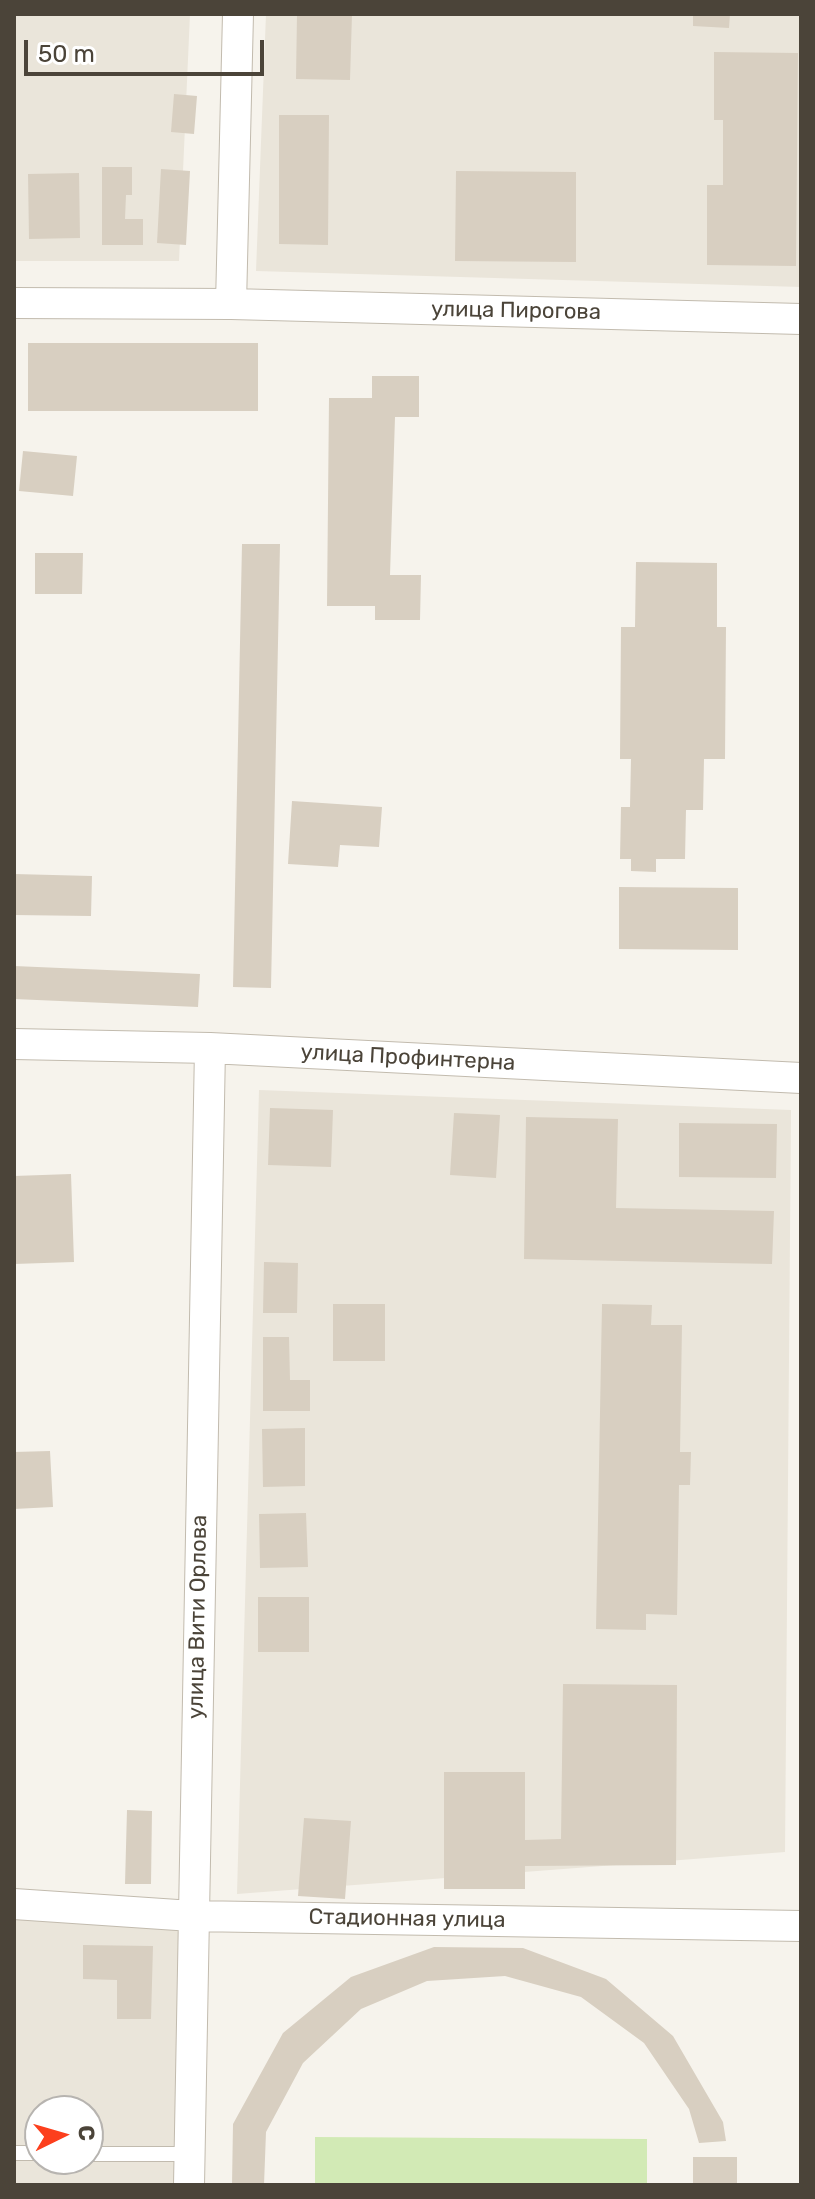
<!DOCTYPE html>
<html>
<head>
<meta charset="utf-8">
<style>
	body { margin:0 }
	#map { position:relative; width:815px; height:2199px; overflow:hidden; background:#f6f3ec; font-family:Rubik,sans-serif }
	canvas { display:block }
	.frame { position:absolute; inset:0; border:16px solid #4b4439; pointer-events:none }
	.north { position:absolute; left:24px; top:2095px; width:80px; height:80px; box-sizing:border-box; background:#fff; border:2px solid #b7b4b0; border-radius:50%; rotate:85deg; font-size:22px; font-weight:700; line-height:32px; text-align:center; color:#4b4439 }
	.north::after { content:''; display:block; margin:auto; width:28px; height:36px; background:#fc3f1d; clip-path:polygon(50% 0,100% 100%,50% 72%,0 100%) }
	.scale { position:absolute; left:24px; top:40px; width:240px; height:36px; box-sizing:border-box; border:4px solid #4b4439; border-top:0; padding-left:10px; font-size:24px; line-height:28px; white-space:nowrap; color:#4b4439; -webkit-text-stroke:6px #fff; paint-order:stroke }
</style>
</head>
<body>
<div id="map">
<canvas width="815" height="2199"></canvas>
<div class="frame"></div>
<div class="north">С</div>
<div class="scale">50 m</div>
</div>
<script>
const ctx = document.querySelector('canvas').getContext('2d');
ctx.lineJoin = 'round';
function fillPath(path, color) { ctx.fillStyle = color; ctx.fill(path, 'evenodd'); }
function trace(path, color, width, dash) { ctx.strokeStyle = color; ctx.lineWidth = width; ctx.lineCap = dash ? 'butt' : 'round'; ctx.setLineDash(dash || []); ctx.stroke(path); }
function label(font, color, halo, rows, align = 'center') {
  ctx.font = font + ' Rubik,sans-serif'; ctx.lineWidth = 7; ctx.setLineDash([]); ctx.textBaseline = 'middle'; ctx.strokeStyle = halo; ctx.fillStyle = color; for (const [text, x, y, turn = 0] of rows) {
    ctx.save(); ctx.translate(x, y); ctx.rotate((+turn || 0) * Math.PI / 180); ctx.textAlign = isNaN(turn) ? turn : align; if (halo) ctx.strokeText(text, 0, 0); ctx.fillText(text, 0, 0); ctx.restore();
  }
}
fillPath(new Path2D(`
	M 14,14 L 190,14 L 179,261 L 14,261 Z
	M 266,14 L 801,14 L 801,287 L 256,271 Z
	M 259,1090 L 791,1110 L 785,1852 L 237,1894 Z
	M 14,1904 L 192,1916 L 189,2185 L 14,2185 ZM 40,2111 L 88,2111 L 88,2159 L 40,2159 Z`), '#eae5da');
fillPath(new Path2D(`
	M 315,2137 L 647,2139 L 647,2185 L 315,2185 Z`), '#d2eab5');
fillPath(new Path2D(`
	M 297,14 L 352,14 L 350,80 L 296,79 Z
	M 693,14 L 730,14 L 729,28 L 693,26 Z
	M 714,52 L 798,53 L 796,266 L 707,265 L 707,185 L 723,185 L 723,120 L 714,120 Z
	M 174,94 L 197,96 L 194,134 L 171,132 Z
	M 279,115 L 329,115 L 328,245 L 279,244 Z
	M 102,167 L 132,167 L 132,195 L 126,195 L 125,219 L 143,219 L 143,245 L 102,245 Z
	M 161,169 L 190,171 L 186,245 L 157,243 Z
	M 456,171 L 576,172 L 576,262 L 455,261 Z
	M 79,173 L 80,238 L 29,239 L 28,174 Z
	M 28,343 L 258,343 L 258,411 L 28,411 Z
	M 372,376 L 419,376 L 419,417 L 395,417 L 390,575 L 421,575 L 420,620 L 375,620 L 375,606 L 327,606 L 329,398 L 372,398 Z
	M 23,451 L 77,456 L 73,496 L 19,491 Z
	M 242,544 L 280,544 L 271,988 L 233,987 Z
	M 35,553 L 83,553 L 82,594 L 35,594 Z
	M 636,562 L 717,563 L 717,627 L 726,627 L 725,759 L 704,759 L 703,810 L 686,810 L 685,859 L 656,859 L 656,872 L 631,871 L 631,859 L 620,859 L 621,807 L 630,807 L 631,759 L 620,759 L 621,627 L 635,627 Z
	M 292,801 L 382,807 L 379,847 L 340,845 L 338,867 L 288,864 Z
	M 14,874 L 92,876 L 91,916 L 14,915 Z
	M 619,887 L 738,888 L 738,950 L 619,949 Z
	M 14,966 L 200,974 L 198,1007 L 14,999 Z
	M 270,1108 L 333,1110 L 331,1167 L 268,1165 Z
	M 454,1113 L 500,1115 L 496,1178 L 450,1175 Z
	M 526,1117 L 618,1119 L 616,1208 L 774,1211 L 772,1264 L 524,1259 Z
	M 679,1123 L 777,1124 L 776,1178 L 679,1177 Z
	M 71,1174 L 74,1262 L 14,1264 L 14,1176 Z
	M 264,1262 L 298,1263 L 297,1313 L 263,1313 Z
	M 333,1304 L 385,1304 L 385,1361 L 333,1361 Z
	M 602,1304 L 652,1305 L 651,1325 L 682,1325 L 680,1452 L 691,1452 L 690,1485 L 679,1485 L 677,1615 L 646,1614 L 646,1630 L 596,1629 Z
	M 263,1337 L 289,1337 L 290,1380 L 310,1380 L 310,1411 L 263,1411 Z
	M 305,1428 L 305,1486 L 263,1487 L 262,1429 Z
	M 50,1451 L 53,1507 L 14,1509 L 14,1452 Z
	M 306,1513 L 308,1567 L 260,1568 L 259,1514 Z
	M 258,1597 L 309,1597 L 309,1652 L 258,1652 Z
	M 563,1684 L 677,1685 L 676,1865 L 525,1866 L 525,1889 L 444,1889 L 444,1772 L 525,1772 L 525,1840 L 561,1839 Z
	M 127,1810 L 152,1811 L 151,1884 L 125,1884 Z
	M 304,1818 L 351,1821 L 345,1899 L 298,1896 Z
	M 83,1945 L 153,1946 L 151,2019 L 117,2019 L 117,1980 L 83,1979 Z
	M 434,1947 L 523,1948 L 606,1979 L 673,2036 L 723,2122 L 726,2141 L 699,2143 L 689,2109 L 644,2043 L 581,1997 L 505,1976 L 427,1981 L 361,2009 L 303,2063 L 266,2132 L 264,2185 L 232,2185 L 233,2124 L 283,2033 L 351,1977 Z
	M 693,2157 L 737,2157 L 737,2185 L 693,2185 Z`), '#d8cfc1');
const service = new Path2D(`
	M 14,2153 L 40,2153
	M 88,2154 L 189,2154`);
const minor = new Path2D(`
	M 14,303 L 231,304 L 801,319
	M 231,304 L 238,14
	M 14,1044 L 210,1048 L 801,1078
	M 14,1904 L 192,1916 L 801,1926
	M 189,2185 L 210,1048`);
trace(service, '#c2bbae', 16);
trace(minor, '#c2bbae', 32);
trace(service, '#fff', 14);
trace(minor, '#fff', 30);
label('22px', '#4b4439', '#fff', [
	["улица Пирогова",516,311,1],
	["улица Профинтерна",408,1058,3],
	["улица Вити Орлова",198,1617,-89],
	["Стадионная улица",407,1919,1]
]);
</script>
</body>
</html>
